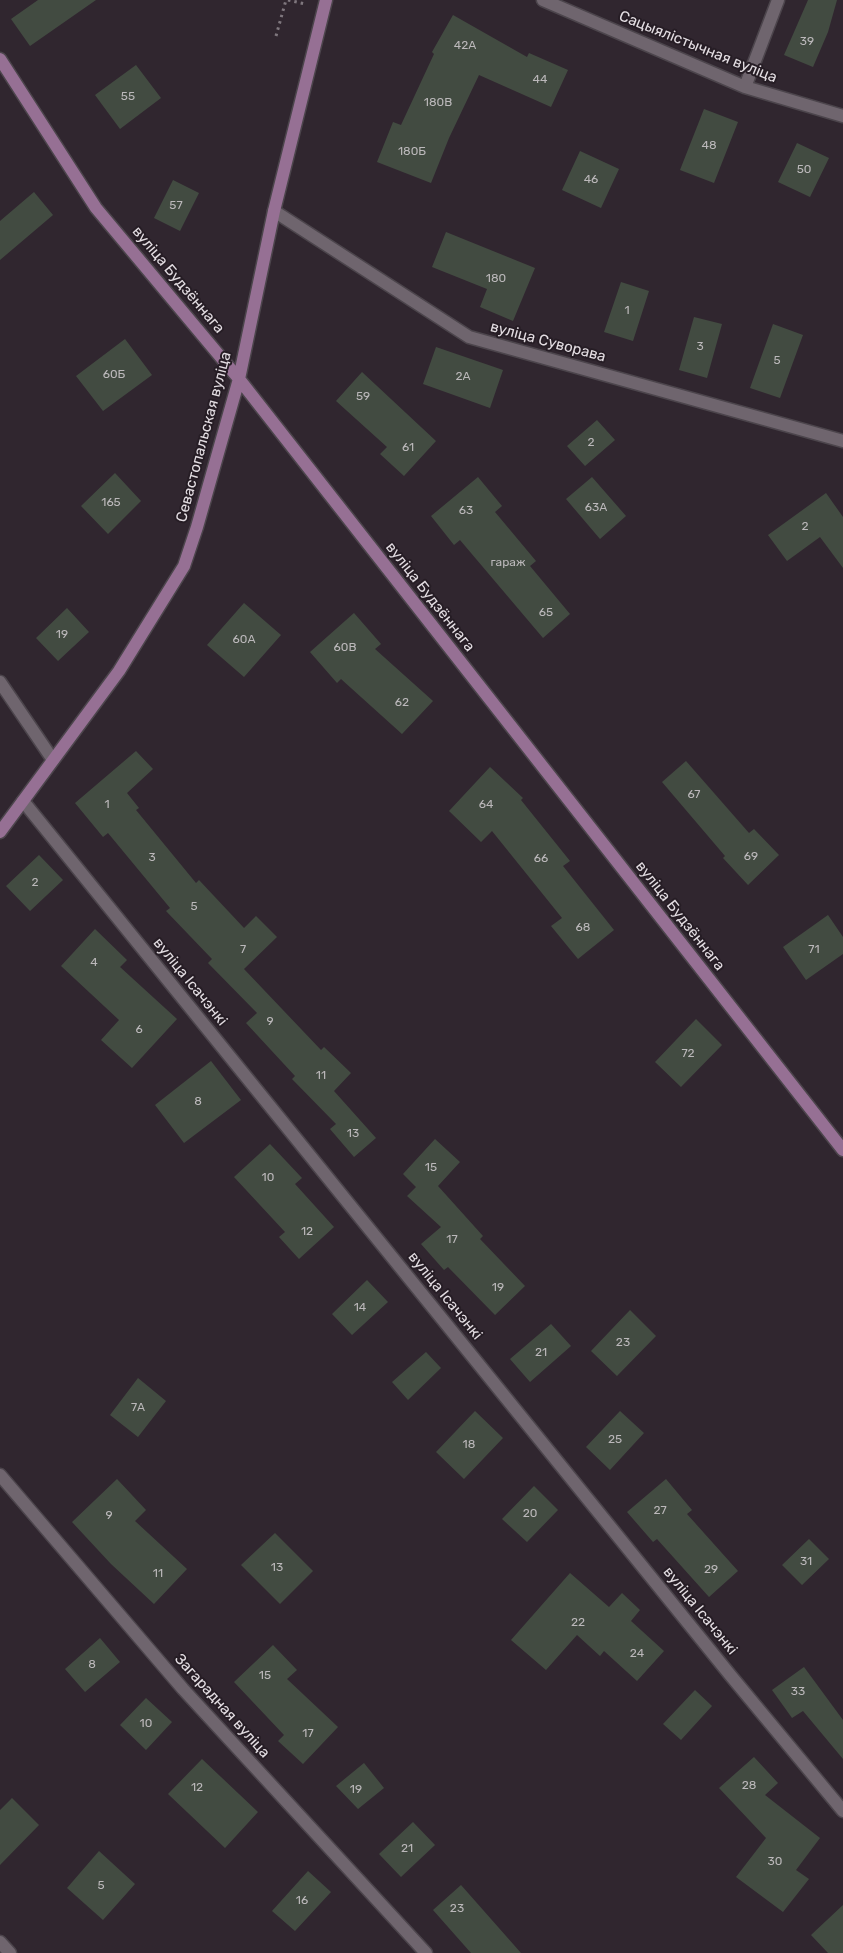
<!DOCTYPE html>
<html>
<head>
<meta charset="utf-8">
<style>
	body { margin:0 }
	canvas { display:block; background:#30262f }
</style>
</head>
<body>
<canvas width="843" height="1953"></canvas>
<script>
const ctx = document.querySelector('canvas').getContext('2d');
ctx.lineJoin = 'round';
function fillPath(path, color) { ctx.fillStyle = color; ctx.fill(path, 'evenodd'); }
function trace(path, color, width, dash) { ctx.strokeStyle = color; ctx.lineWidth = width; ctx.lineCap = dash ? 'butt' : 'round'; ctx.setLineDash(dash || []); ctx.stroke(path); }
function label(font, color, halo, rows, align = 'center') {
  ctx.font = font + ' Rubik,sans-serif'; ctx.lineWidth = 4; ctx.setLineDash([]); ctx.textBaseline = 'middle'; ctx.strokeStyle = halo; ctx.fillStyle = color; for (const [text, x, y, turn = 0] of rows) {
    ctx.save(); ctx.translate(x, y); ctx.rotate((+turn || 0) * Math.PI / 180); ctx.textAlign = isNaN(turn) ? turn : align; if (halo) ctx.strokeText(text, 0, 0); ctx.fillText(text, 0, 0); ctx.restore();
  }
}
fillPath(new Path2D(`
	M 38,0 L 96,0 L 30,46 L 11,19 Z
	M 808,0 L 837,0 L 828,32 L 813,67 L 784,55 Z
	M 453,15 L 527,57 L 529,53 L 568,70 L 551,107 L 479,75 L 449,138 L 431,183 L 377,162 L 393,122 L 401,125 L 434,54 L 432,52 Z
	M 136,65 L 161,98 L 120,129 L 95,95 Z
	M 704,109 L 738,122 L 714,183 L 680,170 Z
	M 797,143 L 829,158 L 810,197 L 778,182 Z
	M 580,151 L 619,169 L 601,208 L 562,190 Z
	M 173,180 L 199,193 L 180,231 L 154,218 Z
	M 34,192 L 53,215 L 0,260 L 0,221 Z
	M 446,232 L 535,268 L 513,321 L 480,307 L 487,289 L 432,267 Z
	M 621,282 L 649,291 L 633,341 L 604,332 Z
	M 694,317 L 722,324 L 707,378 L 679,370 Z
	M 773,324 L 803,335 L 780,398 L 750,388 Z
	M 125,339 L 152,375 L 103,411 L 76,376 Z
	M 436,347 L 503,370 L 490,408 L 423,384 Z
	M 362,372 L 436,441 L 404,476 L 380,454 L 387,447 L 336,401 Z
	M 597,420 L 615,440 L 585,466 L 567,446 Z
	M 115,473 L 141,501 L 108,534 L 81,506 Z
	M 478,477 L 502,506 L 495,512 L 536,561 L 530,566 L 570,614 L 543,638 L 460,540 L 454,545 L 431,516 Z
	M 592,477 L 626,516 L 600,539 L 566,499 Z
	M 826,493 L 843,517 L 843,568 L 820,537 L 787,561 L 768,535 Z
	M 244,603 L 281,635 L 244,677 L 207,645 Z
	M 67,608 L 89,632 L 58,661 L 36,638 Z
	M 354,613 L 381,644 L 375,649 L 433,701 L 402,734 L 341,679 L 337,683 L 310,652 Z
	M 136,751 L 153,769 L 127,793 L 139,808 L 136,810 L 196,883 L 199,880 L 244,928 L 256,916 L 277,937 L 244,969 L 321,1050 L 324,1047 L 351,1073 L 334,1091 L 376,1138 L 354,1157 L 330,1129 L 336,1124 L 292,1079 L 295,1076 L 246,1023 L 257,1013 L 208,963 L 212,959 L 166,911 L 170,908 L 108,833 L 103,837 L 75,803 Z
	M 686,761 L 749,833 L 754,829 L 779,855 L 748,885 L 723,858 L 725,856 L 662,782 Z
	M 490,767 L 523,798 L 521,800 L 570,861 L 563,866 L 614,930 L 578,959 L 551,926 L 562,918 L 492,831 L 481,842 L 449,811 Z
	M 39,855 L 63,880 L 30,911 L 6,886 Z
	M 828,915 L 843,937 L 843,954 L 806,980 L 783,947 Z
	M 95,929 L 127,960 L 120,967 L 177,1019 L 132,1068 L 101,1040 L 119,1020 L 61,966 Z
	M 696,1019 L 722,1045 L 681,1087 L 655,1062 Z
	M 211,1061 L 241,1100 L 184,1143 L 155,1105 Z
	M 435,1139 L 460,1162 L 438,1186 L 483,1236 L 480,1239 L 525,1286 L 495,1315 L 448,1267 L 444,1270 L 421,1244 L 441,1227 L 407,1196 L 416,1187 L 403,1174 Z
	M 270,1144 L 302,1178 L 295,1184 L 334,1227 L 299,1259 L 279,1237 L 285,1232 L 234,1177 Z
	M 367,1280 L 388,1302 L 352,1335 L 332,1314 Z
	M 630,1310 L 656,1336 L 617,1376 L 591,1351 Z
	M 551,1324 L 571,1346 L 530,1382 L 510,1359 Z
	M 426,1352 L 441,1368 L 408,1400 L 392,1382 Z
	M 138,1378 L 166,1401 L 138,1437 L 110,1415 Z
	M 475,1411 L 503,1438 L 464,1479 L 436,1452 Z
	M 620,1411 L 644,1433 L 610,1470 L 586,1447 Z
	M 117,1479 L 146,1510 L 135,1521 L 187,1569 L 154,1604 L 111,1564 L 72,1522 Z
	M 666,1479 L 692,1510 L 687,1514 L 738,1571 L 709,1597 L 657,1539 L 653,1542 L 627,1512 Z
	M 534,1486 L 558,1510 L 527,1542 L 502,1519 Z
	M 275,1533 L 313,1571 L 280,1604 L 241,1565 Z
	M 809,1539 L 829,1559 L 802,1585 L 782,1565 Z
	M 570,1573 L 609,1607 L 622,1593 L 640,1610 L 631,1621 L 664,1651 L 637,1681 L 604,1651 L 600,1656 L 577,1635 L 546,1670 L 511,1640 Z
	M 100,1638 L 120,1662 L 85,1692 L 65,1669 Z
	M 273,1645 L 297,1670 L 287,1679 L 338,1727 L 303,1764 L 278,1741 L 284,1735 L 234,1682 Z
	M 804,1667 L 843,1720 L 843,1759 L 803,1711 L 792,1718 L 772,1690 Z
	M 695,1690 L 712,1706 L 681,1740 L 663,1724 Z
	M 146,1698 L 172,1722 L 146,1750 L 120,1725 Z
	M 754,1757 L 778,1783 L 765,1795 L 820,1838 L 796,1870 L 809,1879 L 783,1912 L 736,1877 L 766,1838 L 719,1788 Z
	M 202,1759 L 258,1812 L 225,1848 L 168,1794 Z
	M 364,1763 L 384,1788 L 358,1809 L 336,1786 Z
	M 12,1798 L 39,1825 L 0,1865 L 0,1810 Z
	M 413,1822 L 435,1845 L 401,1877 L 379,1854 Z
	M 99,1851 L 135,1884 L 103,1920 L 67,1888 Z
	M 308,1871 L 331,1892 L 295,1931 L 272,1911 Z
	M 461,1885 L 521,1953 L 471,1953 L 433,1910 Z
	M 843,1905 L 843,1953 L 828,1953 L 811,1935 Z`), '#424b41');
const street = new Path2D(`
	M 543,0 L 745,87 L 843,116
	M 745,87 L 778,0
	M 274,211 L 469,337 L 843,441
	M 0,682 L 53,760
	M 23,801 L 731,1676 L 843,1811
	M 0,1475 L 183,1689 L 426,1953
	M 0,1942 L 10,1953`);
const secondary = new Path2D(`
	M 0,59 L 96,208 L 239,379 L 843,1150
	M 0,832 L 119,671 L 184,566 L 197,527 L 239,379 L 274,211 L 326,0`);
trace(street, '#4c454c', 15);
trace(secondary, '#4c454c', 15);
trace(new Path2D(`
	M 288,0 L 305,4
	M 276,36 L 286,0`), '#7f777e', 3, [2.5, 4]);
trace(street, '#6f656e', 12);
trace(secondary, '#967094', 12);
label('12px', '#bbb8ba', null, [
	["39",807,42],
	["42А",465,46],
	["44",540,80],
	["55",128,97],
	["180В",438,103],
	["48",709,146],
	["180Б",412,152],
	["50",804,170],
	["46",591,180],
	["57",176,206],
	["180",496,279],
	["1",627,311],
	["3",700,347],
	["5",777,361],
	["60Б",114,375],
	["2А",463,377],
	["59",363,397],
	["2",591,443],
	["61",408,448],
	["165",111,503],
	["63А",596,508],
	["63",466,511],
	["2",805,527],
	["гараж",508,563],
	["65",546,613],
	["19",62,635],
	["60А",244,640],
	["60В",345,648],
	["62",402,703],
	["67",694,795],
	["1",107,805],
	["64",486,805],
	["69",751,857],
	["3",152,858],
	["66",541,859],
	["2",35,883],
	["5",194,907],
	["68",583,928],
	["7",243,950],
	["71",814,950],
	["4",94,963],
	["9",270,1022],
	["6",139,1030],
	["72",688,1054],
	["11",321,1076],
	["8",198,1102],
	["13",353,1134],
	["15",431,1168],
	["10",268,1178],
	["12",307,1232],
	["17",452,1240],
	["19",498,1288],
	["14",360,1308],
	["23",623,1343],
	["21",541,1353],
	["7А",138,1408],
	["25",615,1440],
	["18",469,1445],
	["27",660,1511],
	["20",530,1514],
	["9",109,1516],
	["31",806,1562],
	["13",277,1568],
	["29",711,1570],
	["11",158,1574],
	["22",578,1623],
	["24",637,1654],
	["8",92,1665],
	["15",265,1676],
	["33",798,1692],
	["10",146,1724],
	["17",308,1734],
	["28",749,1786],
	["12",197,1788],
	["19",356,1790],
	["21",407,1849],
	["30",775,1862],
	["5",101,1886],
	["16",302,1901],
	["23",457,1909]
]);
label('15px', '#e3dde2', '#261d25', [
	["Сацыялістычная вуліца",698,47,22],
	["вуліца Будзённага",178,280,50],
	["вуліца Суворава",548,342,15],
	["Севастопальская вуліца",204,437,-75],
	["вуліца Будзённага",430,597,52],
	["вуліца Будзённага",680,916,52],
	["вуліца Ісачэнкі",190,982,51],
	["вуліца Ісачэнкі",445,1296,51],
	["вуліца Ісачэнкі",700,1611,51],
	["Загарадная вуліца",222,1706,48]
]);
</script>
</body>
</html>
